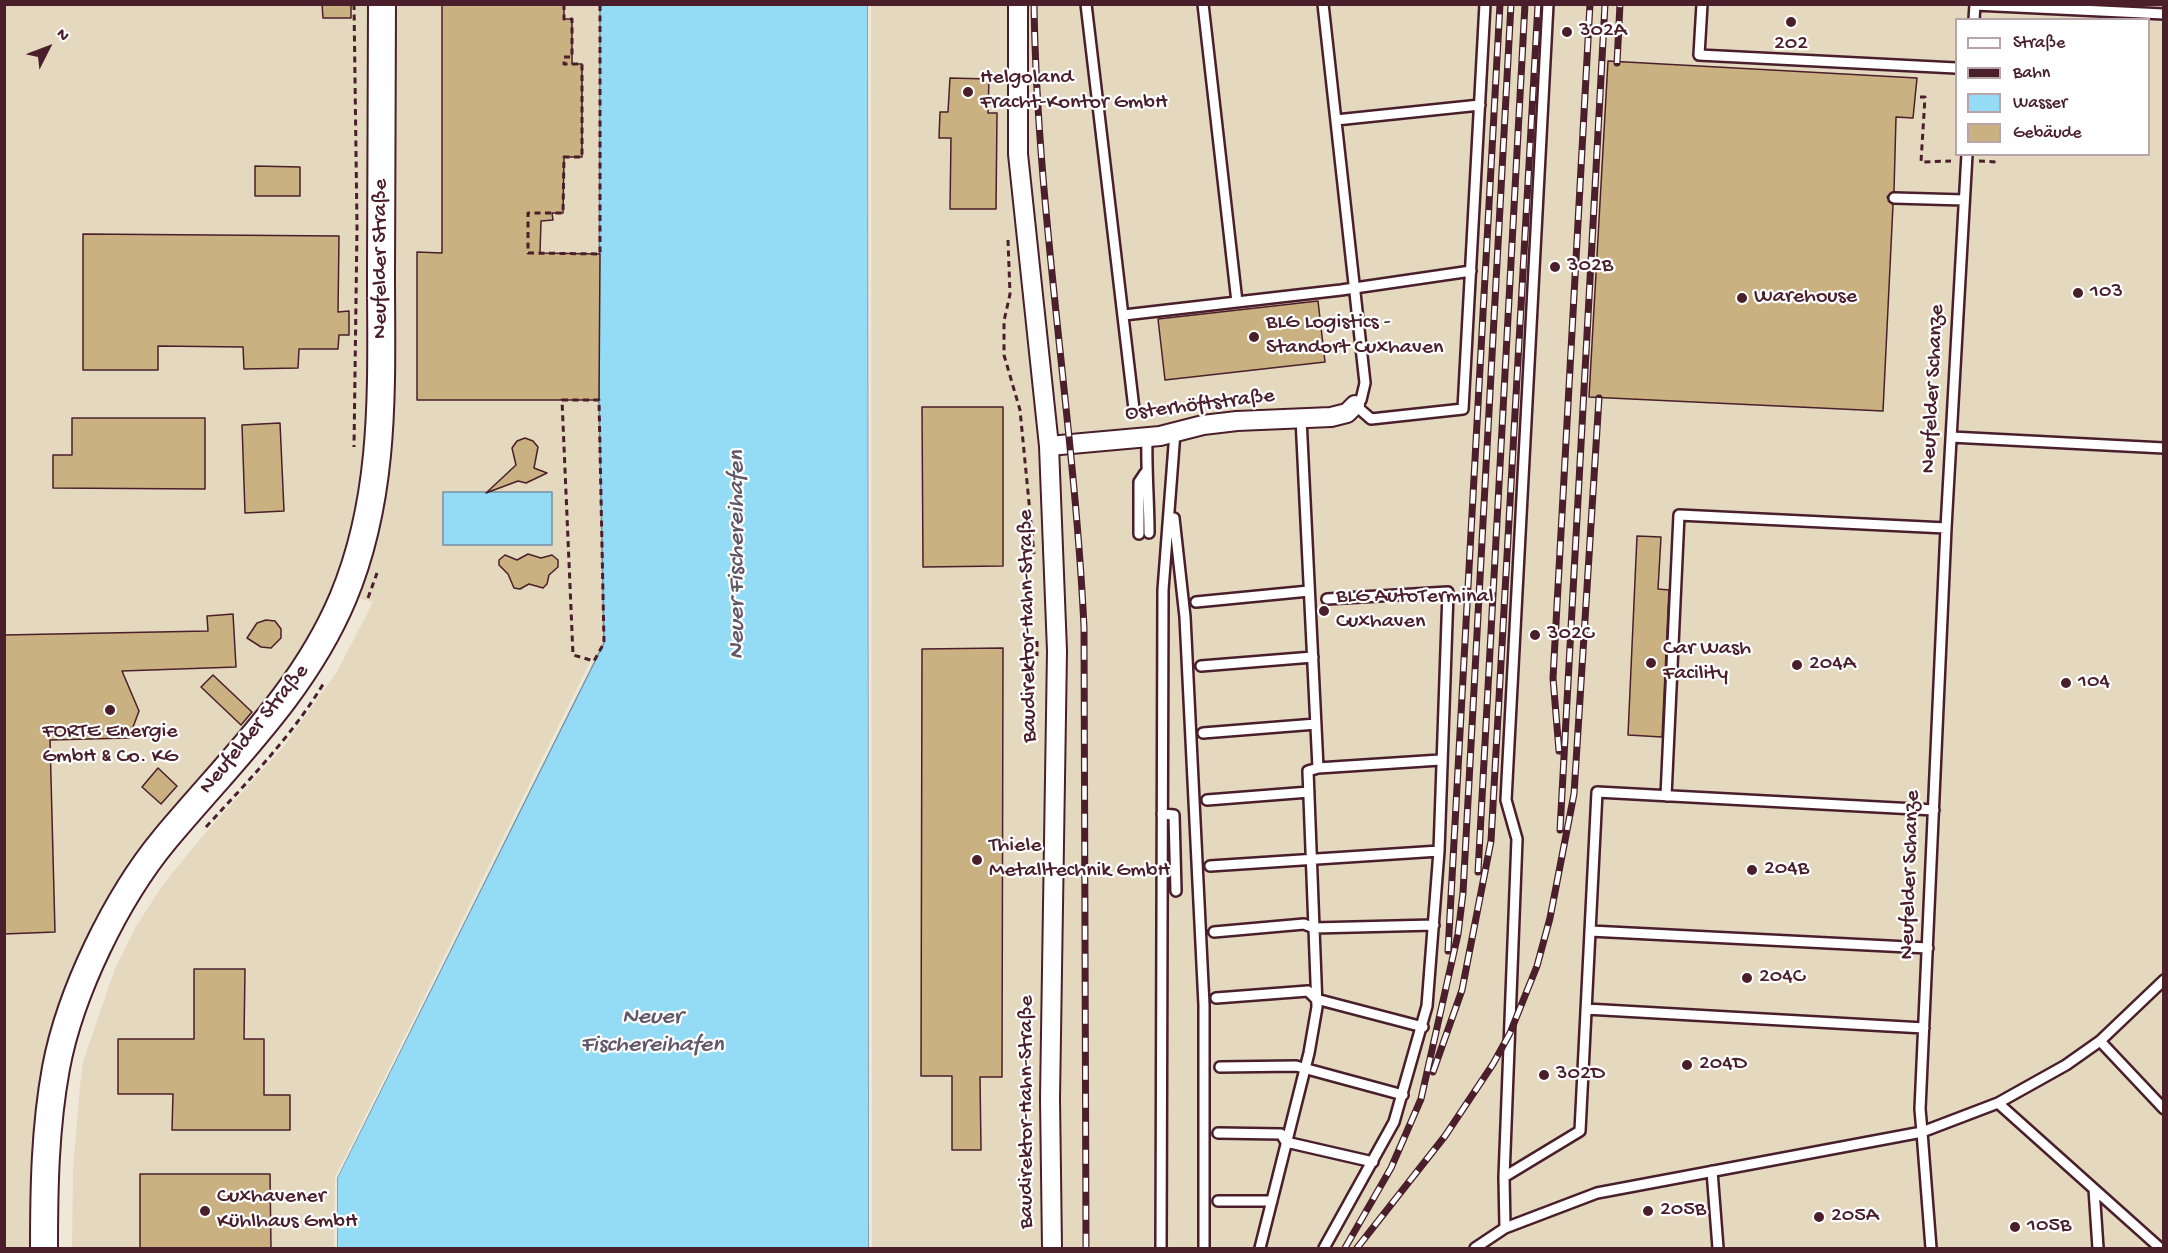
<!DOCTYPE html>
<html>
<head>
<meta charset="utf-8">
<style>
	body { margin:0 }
	#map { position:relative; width:2168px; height:1253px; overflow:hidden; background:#efe8d9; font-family:"Gochi Hand",sans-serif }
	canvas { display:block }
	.frame { position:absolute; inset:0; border:6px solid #4a1f2b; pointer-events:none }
	.legend { position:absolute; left:1955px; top:18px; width:195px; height:138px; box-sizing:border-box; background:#fff; border:2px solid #b7a5aa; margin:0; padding:8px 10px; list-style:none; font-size:18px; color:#4a1f2b }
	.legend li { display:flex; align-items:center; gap:12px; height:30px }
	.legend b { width:30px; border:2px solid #b7a5aa }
	.north { position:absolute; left:18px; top:18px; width:60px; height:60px; -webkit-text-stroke:4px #fff; paint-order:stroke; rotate:48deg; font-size:16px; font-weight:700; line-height:24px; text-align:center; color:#4a1f2b }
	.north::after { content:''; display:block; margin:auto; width:21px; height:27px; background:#4a1f2b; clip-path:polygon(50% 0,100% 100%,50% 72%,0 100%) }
</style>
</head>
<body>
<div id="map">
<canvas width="2168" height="1253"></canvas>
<div class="frame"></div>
<ul class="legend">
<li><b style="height:8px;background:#fff"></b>Straße</li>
<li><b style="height:8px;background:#4a1f2b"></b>Bahn</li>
<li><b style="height:16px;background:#94dcf6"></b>Wasser</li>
<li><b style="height:16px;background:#cab181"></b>Gebäude</li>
</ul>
<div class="north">N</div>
</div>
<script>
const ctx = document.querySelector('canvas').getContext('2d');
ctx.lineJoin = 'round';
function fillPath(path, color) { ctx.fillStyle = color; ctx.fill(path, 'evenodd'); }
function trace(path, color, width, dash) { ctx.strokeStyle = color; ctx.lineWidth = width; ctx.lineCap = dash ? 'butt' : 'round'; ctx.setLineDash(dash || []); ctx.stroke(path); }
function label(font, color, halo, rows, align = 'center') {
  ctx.font = font + ' "Gochi Hand",sans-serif'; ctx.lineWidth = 4.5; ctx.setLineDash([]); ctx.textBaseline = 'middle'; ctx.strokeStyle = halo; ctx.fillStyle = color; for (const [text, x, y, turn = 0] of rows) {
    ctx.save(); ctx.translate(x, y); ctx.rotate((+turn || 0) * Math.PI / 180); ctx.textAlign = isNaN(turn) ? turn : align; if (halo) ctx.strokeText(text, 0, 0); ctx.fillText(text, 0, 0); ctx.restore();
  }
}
fillPath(new Path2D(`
	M 4,5 L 600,5 L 599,400 L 604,643 L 337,1178 L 337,1248 L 72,1248 L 73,1170 L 80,1086 L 83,1062 L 114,971 L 135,928 L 162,886 L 201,838 L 284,746 L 338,670 L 373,602 L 332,591 L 302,654 L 257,717 L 151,835 L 118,880 L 95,918 L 62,997 L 44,1063 L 34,1139 L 31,1248 L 5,1248 Z
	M 868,5 L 2163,5 L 2163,1248 L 869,1248 ZM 1956,20 L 2148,20 L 2148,154 L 1956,154 Z`), '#e4d8bf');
const water = new Path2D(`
	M 600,5 L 868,5 L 869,1248 L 337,1248 L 337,1178 L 604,643 L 599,400 Z
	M 443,492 L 552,492 L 552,545 L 443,545 Z`);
fillPath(water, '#94dcf6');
trace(water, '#7690a5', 1.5);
fillPath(new Path2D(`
	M 871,4 L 872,1248 L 869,1248 L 868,5 Z
	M 591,660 L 594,661 L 337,1178 L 337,1248 L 334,1248 L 335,1177 Z`), '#efe8d9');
const building = new Path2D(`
	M 322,4 L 351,4 L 351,18 L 323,18 Z
	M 442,4 L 564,4 L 564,19 L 572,19 L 572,64 L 582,64 L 582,157 L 564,157 L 563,213 L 552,213 L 553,220 L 541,221 L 540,253 L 600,254 L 599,400 L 417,400 L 417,252 L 442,253 Z
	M 1608,61 L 1917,78 L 1913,118 L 1896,117 L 1894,191 L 1887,197 L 1893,205 L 1883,411 L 1589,397 Z
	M 950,78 L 989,79 L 988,113 L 997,113 L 996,209 L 950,209 L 951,138 L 939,138 L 940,112 L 948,112 Z
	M 255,166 L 300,167 L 300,196 L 255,196 Z
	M 83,234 L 339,236 L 338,312 L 349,311 L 349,335 L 339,335 L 338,349 L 299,349 L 298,368 L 244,369 L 243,347 L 158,346 L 158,370 L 83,370 Z
	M 1318,301 L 1325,362 L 1165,380 L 1158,319 Z
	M 922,407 L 1003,407 L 1003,566 L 923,567 Z
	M 72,418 L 205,418 L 205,489 L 53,488 L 53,455 L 72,455 Z
	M 280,423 L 284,511 L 245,513 L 242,425 Z
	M 525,438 L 533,441 L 538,447 L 534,468 L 547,473 L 526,483 L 518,481 L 486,493 L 516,465 L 512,448 L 517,441 Z
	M 1637,536 L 1661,537 L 1658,589 L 1669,590 L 1662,737 L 1628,735 Z
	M 528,554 L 541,558 L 552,555 L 558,560 L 558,567 L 549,575 L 547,584 L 543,588 L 529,584 L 520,589 L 514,588 L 508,574 L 499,565 L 499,560 L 505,555 L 517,560 Z
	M 233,614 L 236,667 L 122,671 L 139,711 L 129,738 L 50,740 L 55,932 L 4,934 L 4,635 L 208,631 L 207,616 Z
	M 266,620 L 275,621 L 281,629 L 281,638 L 271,648 L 261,647 L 247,638 L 257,623 Z
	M 1003,648 L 1002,1077 L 980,1077 L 981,1150 L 952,1150 L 952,1076 L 921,1076 L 922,649 Z
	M 213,675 L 252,712 L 241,725 L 201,687 Z
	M 158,768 L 177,786 L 161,804 L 142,787 Z
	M 194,969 L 245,969 L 244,1039 L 264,1039 L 264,1095 L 290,1095 L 290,1130 L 172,1130 L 173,1094 L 118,1094 L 118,1039 L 194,1039 Z
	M 140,1174 L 270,1174 L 271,1248 L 140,1248 Z`);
fillPath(building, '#cab181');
trace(building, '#4a1f2b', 1.5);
const lane = new Path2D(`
	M 1086,4 L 1134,409
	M 1203,4 L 1237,302
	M 1323,4 L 1365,383 L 1361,400 L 1355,405 L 1371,419 L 1463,409 L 1485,4
	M 1702,4 L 1699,55 L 1956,68
	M 1975,5 L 2164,14
	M 1974,20 L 1975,4
	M 1336,120 L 1480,105
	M 1894,198 L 1964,200
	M 1124,315 L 1341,290 L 1471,271
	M 1301,418 L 1318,768 L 1440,760
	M 1147,437 C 1146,470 1149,501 1149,533
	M 1951,437 L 2164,448
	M 1174,518 L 1185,617 L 1204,1005 L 1204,1248
	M 1139,534 L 1139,482 L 1145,473
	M 1196,602 L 1309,591
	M 1201,666 L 1313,657
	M 1203,733 L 1316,724
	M 1666,796 L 1679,515 L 1946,528
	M 1207,800 L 1309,792
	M 1162,814 L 1174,815 L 1176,891
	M 1210,866 L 1439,851
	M 1590,931 L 1928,948
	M 1214,932 L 1304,924 L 1314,928 L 1434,925
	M 1216,998 L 1308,991 L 1316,999 L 1423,1027
	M 1586,1009 L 1924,1028
	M 2100,1041 L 2164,980
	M 1220,1067 L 1296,1066 L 1403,1095
	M 1998,1103 L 2066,1065 L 2100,1041 L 2164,1109
	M 1218,1133 L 1281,1134 L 1286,1142 L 1373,1162
	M 1712,1171 L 1718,1248
	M 1504,1177 L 1580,1131 L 1597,792 L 1934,810
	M 2094,1189 L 2098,1248
	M 1218,1201 L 1272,1201
	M 1505,1228 L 1504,1177 L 1517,839 L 1506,800 L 1548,4
	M 1161,1248 L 1163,590 L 1175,432
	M 1260,1248 L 1309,1053 L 1317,1007 L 1308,771 L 1318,768
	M 1324,1248 L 1394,1122 L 1427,1006 L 1439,851 L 1448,592 L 1327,599
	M 1475,1248 L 1505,1228 L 1597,1193 L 1922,1132 L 1920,1109 L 1946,528 L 1967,154
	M 1931,1248 L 1922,1132 L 1998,1103 L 2160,1248`);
const street = new Path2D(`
	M 1018,4 L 1018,154 L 1049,446 L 1057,651 L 1050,1098 L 1052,1248
	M 1049,446 L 1160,436 L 1203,425 L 1237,421 L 1331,417 L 1347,413 L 1355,405`);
const secondary = new Path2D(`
	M 44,1248 C 44,1188 45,1128 56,1068 C 70,993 116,898 165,839 C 230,761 303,693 343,598 C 387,493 381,383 381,273 C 382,184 382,94 382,4`);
trace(lane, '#4a1f2b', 14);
trace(street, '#4a1f2b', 22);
trace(secondary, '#4a1f2b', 30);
trace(new Path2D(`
	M 354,4 L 357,227 L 354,447
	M 564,4 L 564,19 L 572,19 L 572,57 L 564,57 L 564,64 L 582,64 L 582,157 L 564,157 L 563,213 L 528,213 L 528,253 L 600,254 L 600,4
	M 1920,97 L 1925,97 L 1921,162 L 1951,161
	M 1979,161 L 1997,162
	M 1008,240 L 1010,294 L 1004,321 L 1004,355 L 1020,410 L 1034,554
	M 562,400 L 599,400 L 604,643 L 594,661 L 573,655 Z
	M 368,598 L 377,573
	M 1037,641 L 1037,656
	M 206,827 C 249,780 293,735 325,681`), '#4a1f2b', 3, [6, 4.5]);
trace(lane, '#fff', 9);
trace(street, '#fff', 18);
trace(secondary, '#fff', 26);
const rail = new Path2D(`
	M 1034,4 C 1037,213 1074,419 1084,627 L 1086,1248
	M 1617,63 L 1620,4
	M 1559,751 L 1553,678 L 1590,4
	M 1560,830 L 1605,4
	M 1478,872 L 1525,4
	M 1448,951 L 1500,4
	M 1433,1072 L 1462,990 L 1491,841 L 1538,4
	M 1345,1248 L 1391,1168 L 1421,1099 L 1458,934 L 1463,893 L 1511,4
	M 1357,1248 L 1445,1136 L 1493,1064 L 1510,1033 L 1537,966 L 1550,918 L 1574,794 L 1599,398`);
trace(rail, '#4a1f2b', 7);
trace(rail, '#fff', 4.5, [14]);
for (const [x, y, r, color] of [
	[1791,22,6,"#4a1f2b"],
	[1567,32,6,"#4a1f2b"],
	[968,92,6,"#4a1f2b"],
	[1555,267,6,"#4a1f2b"],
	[2078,293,6,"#4a1f2b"],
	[1742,298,6,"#4a1f2b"],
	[1254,337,6,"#4a1f2b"],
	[1324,611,6,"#4a1f2b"],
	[1535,635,6,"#4a1f2b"],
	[1651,663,6,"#4a1f2b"],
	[1797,665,6,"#4a1f2b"],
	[2066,683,6,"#4a1f2b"],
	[110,710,6,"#4a1f2b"],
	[977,860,6,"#4a1f2b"],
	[1752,870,6,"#4a1f2b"],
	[1747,978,6,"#4a1f2b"],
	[1687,1065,6,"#4a1f2b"],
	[1544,1075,6,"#4a1f2b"],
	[205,1211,6,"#4a1f2b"],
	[1648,1211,6,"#4a1f2b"],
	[1819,1217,6,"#4a1f2b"],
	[2015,1227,6,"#4a1f2b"]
]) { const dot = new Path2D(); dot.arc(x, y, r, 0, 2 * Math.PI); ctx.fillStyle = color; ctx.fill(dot); trace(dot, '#fff', 2); }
label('22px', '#4a1f2b', '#fff', [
	["302A",1579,32],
	["202",1791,45,"center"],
	["Helgoland",980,79],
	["Fracht-Kontor GmbH",980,104],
	["302B",1567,267],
	["103",2090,293],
	["Warehouse",1754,298],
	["BLG Logistics -",1266,324],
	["Standort Cuxhaven",1266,349],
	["BLG AutoTerminal",1336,598],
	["Cuxhaven",1336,623],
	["302C",1547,635],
	["Car Wash",1663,650],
	["Facility",1663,675],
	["204A",1809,665],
	["104",2078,683],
	["FORTE Energie",110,733,"center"],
	["GmbH & Co. KG",110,758,"center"],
	["Thiele",989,847],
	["Metalltechnik GmbH",989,872],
	["204B",1764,870],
	["204C",1759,978],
	["204D",1699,1065],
	["302D",1556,1075],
	["Cuxhavener",217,1198],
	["Kühlhaus GmbH",217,1223],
	["205B",1660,1211],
	["205A",1831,1217],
	["105B",2027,1227]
], 'left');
label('22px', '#4a1f2b', '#fff', [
	["Neufelder Straße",382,259,-90],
	["Neufelder Schanze",1934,389,-87],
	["Osterhöftstraße",1200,406,-7],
	["Baudirektor-Hahn-Straße",1029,626,-91],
	["Neufelder Straße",255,730,-51],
	["Neufelder Schanze",1911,875,-88],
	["Baudirektor-Hahn-Straße",1028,1112,-90]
]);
label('italic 24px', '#605868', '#fff', [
	["Neuer Fischereihafen",738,555,-90],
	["Neuer",652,1018],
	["Fischereihafen",652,1046]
]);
</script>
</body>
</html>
